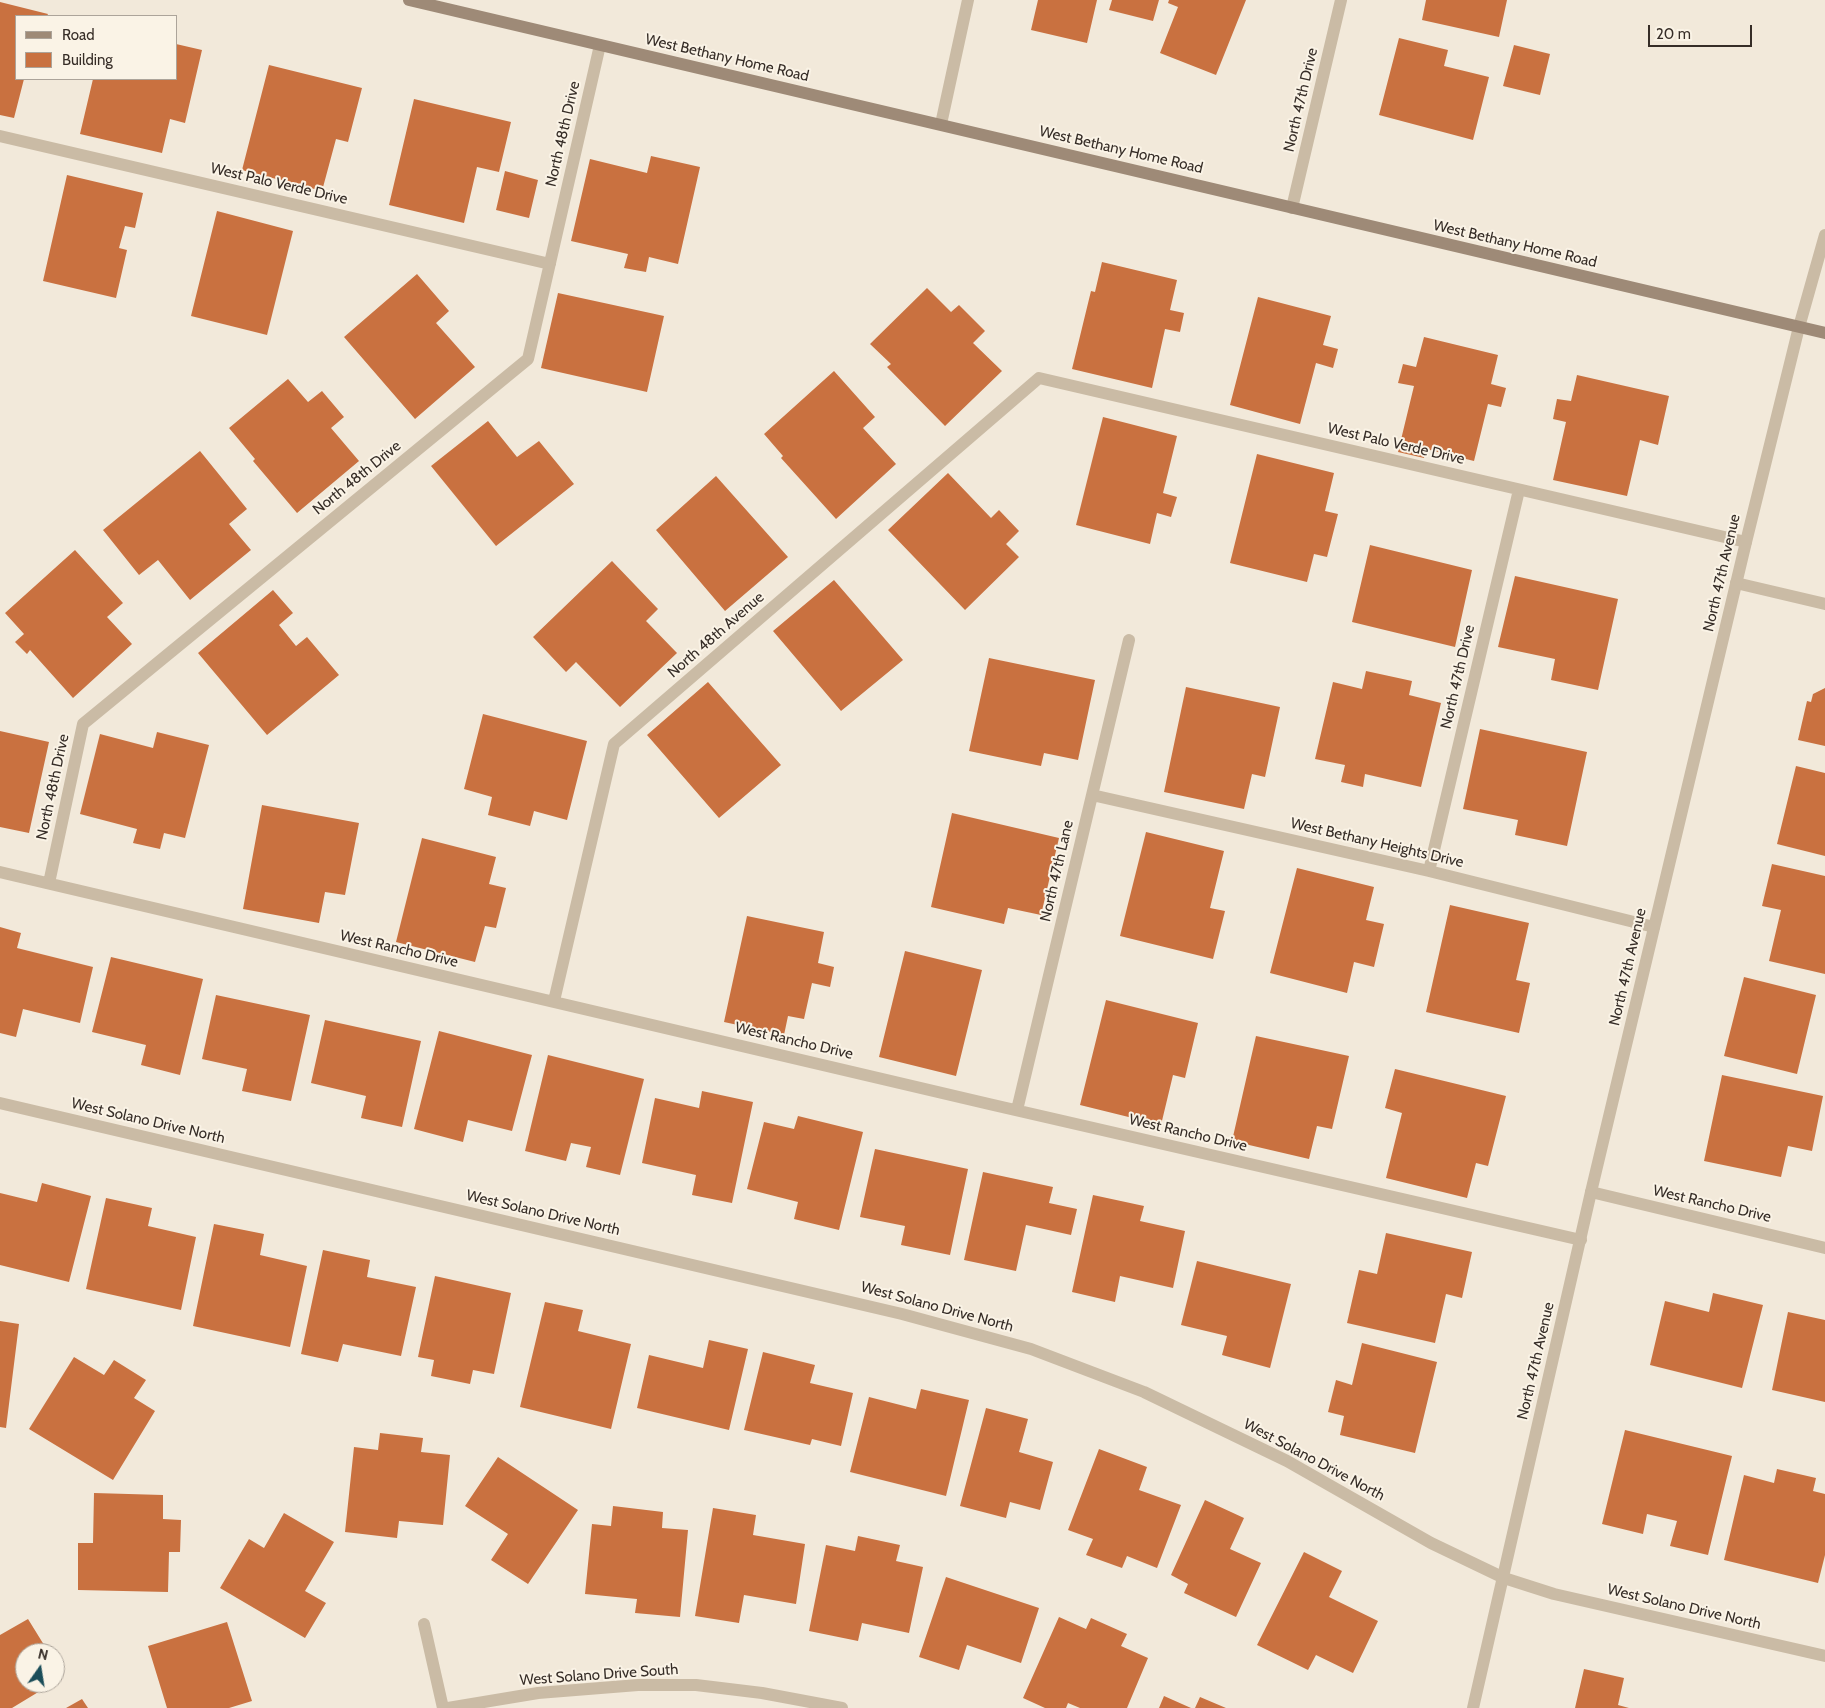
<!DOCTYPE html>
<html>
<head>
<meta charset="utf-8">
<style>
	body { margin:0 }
	#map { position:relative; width:1825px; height:1708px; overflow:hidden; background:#f2e9da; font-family:Cabin,sans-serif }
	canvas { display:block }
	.legend { position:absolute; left:15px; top:15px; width:162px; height:65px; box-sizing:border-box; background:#faf3e6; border:1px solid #aca49a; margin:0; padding:6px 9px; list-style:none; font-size:15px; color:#362d27 }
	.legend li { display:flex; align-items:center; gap:10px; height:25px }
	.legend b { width:25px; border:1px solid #aca49a }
	.north { position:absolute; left:15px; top:1643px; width:50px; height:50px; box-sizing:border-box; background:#faf3e6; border:1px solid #aca49a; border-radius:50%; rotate:13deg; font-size:14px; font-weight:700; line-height:20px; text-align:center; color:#362d27 }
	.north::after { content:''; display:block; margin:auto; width:18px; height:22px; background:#1b4d59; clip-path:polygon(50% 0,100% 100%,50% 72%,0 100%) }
	.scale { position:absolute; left:1648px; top:25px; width:104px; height:22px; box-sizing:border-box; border:2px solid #362d27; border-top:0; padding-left:6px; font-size:15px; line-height:18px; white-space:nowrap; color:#362d27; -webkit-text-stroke:4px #faf3e6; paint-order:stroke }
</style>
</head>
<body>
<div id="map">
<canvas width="1825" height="1708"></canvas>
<ul class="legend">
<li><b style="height:6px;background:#9e8a77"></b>Road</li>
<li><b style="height:14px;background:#c97140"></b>Building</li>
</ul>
<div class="north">N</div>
<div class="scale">20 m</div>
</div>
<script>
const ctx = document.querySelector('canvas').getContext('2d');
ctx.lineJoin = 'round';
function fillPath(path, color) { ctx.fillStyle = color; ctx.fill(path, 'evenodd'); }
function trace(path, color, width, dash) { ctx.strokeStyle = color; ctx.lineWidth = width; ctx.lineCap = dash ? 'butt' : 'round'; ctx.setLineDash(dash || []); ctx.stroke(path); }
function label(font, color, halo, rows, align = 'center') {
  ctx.font = font + ' Cabin,sans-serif'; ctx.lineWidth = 4; ctx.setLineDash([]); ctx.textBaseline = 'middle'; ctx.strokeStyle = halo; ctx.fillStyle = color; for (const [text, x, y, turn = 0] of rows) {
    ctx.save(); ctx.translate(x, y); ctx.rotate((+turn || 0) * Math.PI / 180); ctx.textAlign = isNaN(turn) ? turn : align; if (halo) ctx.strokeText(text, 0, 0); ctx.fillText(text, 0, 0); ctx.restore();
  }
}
fillPath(new Path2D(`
	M 1038,0 L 1097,0 L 1087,43 L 1031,30 Z
	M 1112,0 L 1159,0 L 1153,21 L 1109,10 Z
	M 1169,0 L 1246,0 L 1216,75 L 1160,53 L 1178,7 L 1168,3 Z
	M 1426,0 L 1507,0 L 1499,37 L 1422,20 Z
	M 0,2 L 48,14 L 47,16 L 16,16 L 16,79 L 24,79 L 14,118 L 0,115 Z
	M 1399,38 L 1448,50 L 1444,66 L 1489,77 L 1473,140 L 1379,115 Z
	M 176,44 L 202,50 L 185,123 L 170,119 L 162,153 L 80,134 L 93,79 L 176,79 Z
	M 1514,45 L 1550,54 L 1540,95 L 1503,86 Z
	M 269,65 L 362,88 L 348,142 L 336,139 L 322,191 L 242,170 Z
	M 414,99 L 511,122 L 499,172 L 477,167 L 464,223 L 389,205 Z
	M 651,156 L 700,167 L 678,264 L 649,257 L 646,272 L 624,268 L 628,254 L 571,241 L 590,159 L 647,173 Z
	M 505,171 L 538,180 L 529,218 L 496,210 Z
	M 67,175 L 143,193 L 135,228 L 125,226 L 119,248 L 127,250 L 116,298 L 43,281 Z
	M 217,211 L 293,231 L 267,335 L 191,316 Z
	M 1102,262 L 1177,280 L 1170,310 L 1184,313 L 1180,332 L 1165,329 L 1152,388 L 1072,369 L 1091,291 L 1095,292 Z
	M 417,274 L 449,311 L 436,323 L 475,367 L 415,419 L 344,337 Z
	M 927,288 L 951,312 L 959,305 L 985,331 L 973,343 L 1002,371 L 945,426 L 887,367 L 891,364 L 870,344 Z
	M 558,293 L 664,316 L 647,392 L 541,368 Z
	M 1258,297 L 1331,316 L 1323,345 L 1338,349 L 1333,368 L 1316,363 L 1300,424 L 1230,405 Z
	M 1424,337 L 1498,355 L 1491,384 L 1506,388 L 1501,407 L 1488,404 L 1474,461 L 1426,449 L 1424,458 L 1398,452 L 1414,386 L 1398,383 L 1403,364 L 1416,367 Z
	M 834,371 L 875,417 L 863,428 L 896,464 L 836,519 L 781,458 L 783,456 L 764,434 Z
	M 1577,375 L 1669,396 L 1658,445 L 1640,440 L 1627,496 L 1553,480 L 1566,422 L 1553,419 L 1557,399 L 1571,401 Z
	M 288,379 L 308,402 L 322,391 L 344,417 L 331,428 L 359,461 L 297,513 L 253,461 L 255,459 L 229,428 Z
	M 1103,417 L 1177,436 L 1163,493 L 1177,497 L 1171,517 L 1157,513 L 1150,544 L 1076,525 Z
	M 488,421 L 517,457 L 539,441 L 574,484 L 496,546 L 431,466 Z
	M 200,451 L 247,509 L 229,524 L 251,550 L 190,600 L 158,560 L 139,575 L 103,530 Z
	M 1257,454 L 1334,473 L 1325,511 L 1338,514 L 1327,557 L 1314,554 L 1307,582 L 1230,563 Z
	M 948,473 L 991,518 L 999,510 L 1019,531 L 1006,544 L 1019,557 L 965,610 L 888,530 Z
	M 716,476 L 788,557 L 725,611 L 656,530 Z
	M 1370,545 L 1472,570 L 1455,647 L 1352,622 Z
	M 75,550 L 123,603 L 107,617 L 132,644 L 73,698 L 30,650 L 27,654 L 15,642 L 24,634 L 5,613 Z
	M 612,561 L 658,609 L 646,621 L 677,653 L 620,707 L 576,662 L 566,672 L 533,637 Z
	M 1515,576 L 1618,599 L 1598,690 L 1551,680 L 1555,659 L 1498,647 Z
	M 834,580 L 903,660 L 841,711 L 773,631 Z
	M 273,590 L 293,613 L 279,625 L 296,646 L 307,637 L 339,675 L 267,735 L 198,653 Z
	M 989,658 L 1095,680 L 1078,760 L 1044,753 L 1041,766 L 969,751 Z
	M 1366,671 L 1412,681 L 1409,695 L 1441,703 L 1421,787 L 1365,774 L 1363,787 L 1341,782 L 1345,765 L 1315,759 L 1333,682 L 1362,689 Z
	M 708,682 L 781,765 L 719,818 L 647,735 Z
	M 1186,687 L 1280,707 L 1265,777 L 1252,774 L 1244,809 L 1164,792 Z
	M 1825,688 L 1825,746 L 1798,740 L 1807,701 L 1811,702 L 1813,694 Z
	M 483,714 L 587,741 L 567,820 L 534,811 L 530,826 L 488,815 L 492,797 L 464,789 Z
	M 1480,729 L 1587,752 L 1567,846 L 1515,835 L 1518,820 L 1463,809 Z
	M 0,731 L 49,742 L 29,833 L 0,827 Z
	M 157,732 L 209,745 L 185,838 L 164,833 L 160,849 L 133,843 L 137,829 L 80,814 L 100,734 L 153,748 Z
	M 1796,766 L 1825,773 L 1825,856 L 1777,844 Z
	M 262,805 L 359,823 L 345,895 L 325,892 L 319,923 L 243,909 Z
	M 952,813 L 1059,838 L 1041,915 L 1008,908 L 1004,924 L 931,907 Z
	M 1146,832 L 1224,851 L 1210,908 L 1225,911 L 1213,959 L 1120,936 Z
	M 422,838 L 496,857 L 489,884 L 506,888 L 496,928 L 485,926 L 475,962 L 396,942 Z
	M 1772,864 L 1825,876 L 1825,974 L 1769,961 L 1781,910 L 1762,906 Z
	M 1297,868 L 1374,887 L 1366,920 L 1384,924 L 1374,967 L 1354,962 L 1347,993 L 1270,973 Z
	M 1450,905 L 1529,923 L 1516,980 L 1530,983 L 1519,1033 L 1426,1012 Z
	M 747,916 L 824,932 L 818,963 L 834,967 L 830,987 L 812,983 L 804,1019 L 788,1016 L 784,1035 L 724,1022 Z
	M 0,927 L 21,933 L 17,948 L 93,967 L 80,1023 L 23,1009 L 16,1037 L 0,1033 Z
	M 905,951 L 982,970 L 956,1076 L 879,1057 Z
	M 111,957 L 203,979 L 180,1075 L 141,1065 L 146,1045 L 92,1032 Z
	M 1744,977 L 1816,995 L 1797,1074 L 1724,1056 Z
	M 216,995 L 310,1015 L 291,1101 L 242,1091 L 247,1069 L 202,1059 Z
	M 1106,1000 L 1198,1023 L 1185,1078 L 1173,1075 L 1161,1125 L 1080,1105 Z
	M 325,1020 L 421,1041 L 402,1127 L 361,1118 L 366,1096 L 311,1083 Z
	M 439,1031 L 532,1055 L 512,1131 L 468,1120 L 463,1142 L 414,1129 Z
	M 1256,1036 L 1349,1056 L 1332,1129 L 1317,1126 L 1309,1159 L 1232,1141 Z
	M 548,1055 L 644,1079 L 620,1175 L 586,1167 L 591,1147 L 571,1143 L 566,1161 L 525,1151 Z
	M 1395,1069 L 1506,1096 L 1488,1166 L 1476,1163 L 1467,1198 L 1386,1178 L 1402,1113 L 1385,1108 Z
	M 1722,1075 L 1823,1096 L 1812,1151 L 1788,1146 L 1781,1177 L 1704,1161 Z
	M 702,1091 L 753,1102 L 732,1203 L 692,1195 L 696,1175 L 642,1163 L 655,1098 L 699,1108 Z
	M 798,1116 L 863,1132 L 839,1230 L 794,1219 L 798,1202 L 747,1189 L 764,1122 L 794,1129 Z
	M 875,1149 L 968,1169 L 950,1255 L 901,1245 L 905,1226 L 860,1217 Z
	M 983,1172 L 1053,1187 L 1049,1203 L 1077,1209 L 1071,1235 L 1026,1225 L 1016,1271 L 964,1260 Z
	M 42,1183 L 91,1196 L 69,1282 L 0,1265 L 0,1193 L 37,1202 Z
	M 1093,1195 L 1144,1206 L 1140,1221 L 1185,1231 L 1173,1288 L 1120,1276 L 1115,1302 L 1072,1292 Z
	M 106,1198 L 152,1208 L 148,1226 L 196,1237 L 181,1310 L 86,1289 Z
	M 214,1224 L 264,1234 L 260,1255 L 307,1266 L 290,1347 L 193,1326 Z
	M 1386,1233 L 1472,1252 L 1462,1298 L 1446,1294 L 1435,1343 L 1347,1323 L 1359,1270 L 1377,1274 Z
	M 323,1250 L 370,1260 L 367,1277 L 416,1287 L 401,1356 L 343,1344 L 338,1362 L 301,1354 Z
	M 1197,1261 L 1291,1284 L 1270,1368 L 1222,1355 L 1227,1336 L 1181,1325 Z
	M 435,1276 L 511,1293 L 494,1374 L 473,1370 L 470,1384 L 431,1376 L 434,1360 L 418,1357 Z
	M 1713,1293 L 1763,1305 L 1742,1388 L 1650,1365 L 1665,1301 L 1709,1312 Z
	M 545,1302 L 583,1310 L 578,1331 L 631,1344 L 611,1429 L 520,1407 Z
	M 1788,1312 L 1825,1320 L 1825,1402 L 1772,1390 Z
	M 0,1321 L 19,1324 L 6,1428 L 0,1427 Z
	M 709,1340 L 748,1349 L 729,1430 L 637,1408 L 649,1355 L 703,1368 Z
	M 1362,1343 L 1437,1362 L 1415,1453 L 1340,1435 L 1344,1416 L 1328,1412 L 1336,1380 L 1352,1385 Z
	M 763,1352 L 815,1365 L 810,1383 L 853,1393 L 841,1446 L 812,1439 L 810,1445 L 744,1430 Z
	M 74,1357 L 104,1375 L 114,1360 L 146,1380 L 134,1398 L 155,1411 L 113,1480 L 29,1429 Z
	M 921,1389 L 969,1400 L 946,1496 L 850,1472 L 869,1397 L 916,1409 Z
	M 986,1408 L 1028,1419 L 1019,1452 L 1053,1462 L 1040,1510 L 1010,1502 L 1006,1518 L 960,1506 Z
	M 1625,1430 L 1732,1456 L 1708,1555 L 1670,1546 L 1677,1521 L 1647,1514 L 1643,1534 L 1602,1524 Z
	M 380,1433 L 423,1438 L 421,1452 L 450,1455 L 443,1525 L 399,1521 L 397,1538 L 345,1532 L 354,1447 L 378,1450 Z
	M 1099,1449 L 1147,1467 L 1139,1490 L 1181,1505 L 1157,1568 L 1127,1556 L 1122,1568 L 1086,1555 L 1093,1539 L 1068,1530 Z
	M 498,1457 L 578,1510 L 528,1584 L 491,1560 L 508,1534 L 465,1506 Z
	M 1777,1469 L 1816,1478 L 1813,1491 L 1825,1494 L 1825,1555 L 1818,1583 L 1724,1560 L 1744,1475 L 1774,1483 Z
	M 94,1493 L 163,1495 L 163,1519 L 181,1520 L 180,1552 L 169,1552 L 168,1592 L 78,1590 L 78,1543 L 93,1543 Z
	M 1205,1500 L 1244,1518 L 1230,1549 L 1261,1563 L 1236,1617 L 1184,1593 L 1188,1584 L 1171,1575 Z
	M 613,1506 L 663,1512 L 662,1528 L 688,1530 L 680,1617 L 635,1613 L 637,1599 L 585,1594 L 592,1524 L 611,1526 Z
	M 713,1508 L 756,1515 L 753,1535 L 805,1544 L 796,1604 L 744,1595 L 739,1623 L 695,1616 Z
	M 284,1513 L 334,1542 L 305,1591 L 326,1603 L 305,1638 L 220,1588 L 249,1539 L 264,1548 Z
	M 858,1536 L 900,1545 L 896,1561 L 923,1567 L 909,1633 L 862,1623 L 858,1641 L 809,1631 L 826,1545 L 855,1551 Z
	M 1304,1552 L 1342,1571 L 1329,1597 L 1378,1621 L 1353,1673 L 1316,1655 L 1308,1670 L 1257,1645 Z
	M 946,1577 L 1039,1608 L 1021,1663 L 967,1645 L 959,1670 L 919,1657 Z
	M 1059,1617 L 1086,1629 L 1091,1618 L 1127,1634 L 1121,1646 L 1148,1658 L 1127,1708 L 1080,1708 L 1068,1703 L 1066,1708 L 1045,1708 L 1023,1698 Z
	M 28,1619 L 49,1653 L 25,1653 L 25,1683 L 35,1683 L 40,1691 L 12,1708 L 0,1708 L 0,1635 Z
	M 227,1622 L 252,1701 L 229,1708 L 167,1708 L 148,1646 Z
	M 1584,1669 L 1624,1678 L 1618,1705 L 1629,1708 L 1575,1708 Z
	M 1164,1696 L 1191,1708 L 1159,1708 Z
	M 1200,1697 L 1226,1708 L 1195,1708 Z
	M 82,1699 L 88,1708 L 66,1708 Z`), '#c97140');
trace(new Path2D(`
	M 941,124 L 968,0
	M 0,136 L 550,264
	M 1292,208 L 1341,0
	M 1736,583 L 1825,604
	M 1092,795 L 1429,871 L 1654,927
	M 1429,871 L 1519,490
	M 0,872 L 989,1104 L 1581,1240
	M 49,883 L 83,724 L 528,359 L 600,45
	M 554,1001 L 614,744 L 1039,378 L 1746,542
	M 0,1103 L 902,1314 L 1031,1349 L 1144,1392 L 1287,1461 L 1431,1543 L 1504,1578 L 1554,1594 L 1825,1656
	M 1017,1110 L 1129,640
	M 1591,1192 L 1825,1248
	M 424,1624 L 443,1708
	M 448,1708 L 538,1693 L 638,1685 L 696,1685 L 762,1693 L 842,1708`), '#cabba5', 12);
trace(new Path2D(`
	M 1473,1708 L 1591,1192 L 1746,542 L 1799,327 L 1825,235`), '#cabba5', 12);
trace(new Path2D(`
	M 409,0 L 1825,333`), '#9e8a77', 12);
label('15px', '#362d27', '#faf3e6', [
	["West Bethany Home Road",727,58,13],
	["North 47th Drive",1301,100,-77],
	["North 48th Drive",563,134,-77],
	["West Bethany Home Road",1121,150,13],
	["West Palo Verde Drive",279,184,13],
	["West Bethany Home Road",1515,244,13],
	["West Palo Verde Drive",1396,444,13],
	["North 48th Drive",357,478,-39],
	["North 47th Avenue",1722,573,-77],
	["North 48th Avenue",716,635,-41],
	["North 47th Drive",1458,677,-77],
	["North 48th Drive",53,787,-78],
	["West Bethany Heights Drive",1377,843,13],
	["North 47th Lane",1057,871,-77],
	["West Rancho Drive",399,949,13],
	["North 47th Avenue",1628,967,-77],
	["West Rancho Drive",794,1041,13],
	["West Solano Drive North",148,1121,13],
	["West Rancho Drive",1188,1133,13],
	["West Rancho Drive",1712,1204,13],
	["West Solano Drive North",543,1213,13],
	["West Solano Drive North",937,1307,15],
	["North 47th Avenue",1536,1361,-77],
	["West Solano Drive North",1314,1460,28],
	["West Solano Drive North",1684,1607,13],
	["West Solano Drive South",599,1675,-4]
]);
</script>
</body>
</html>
